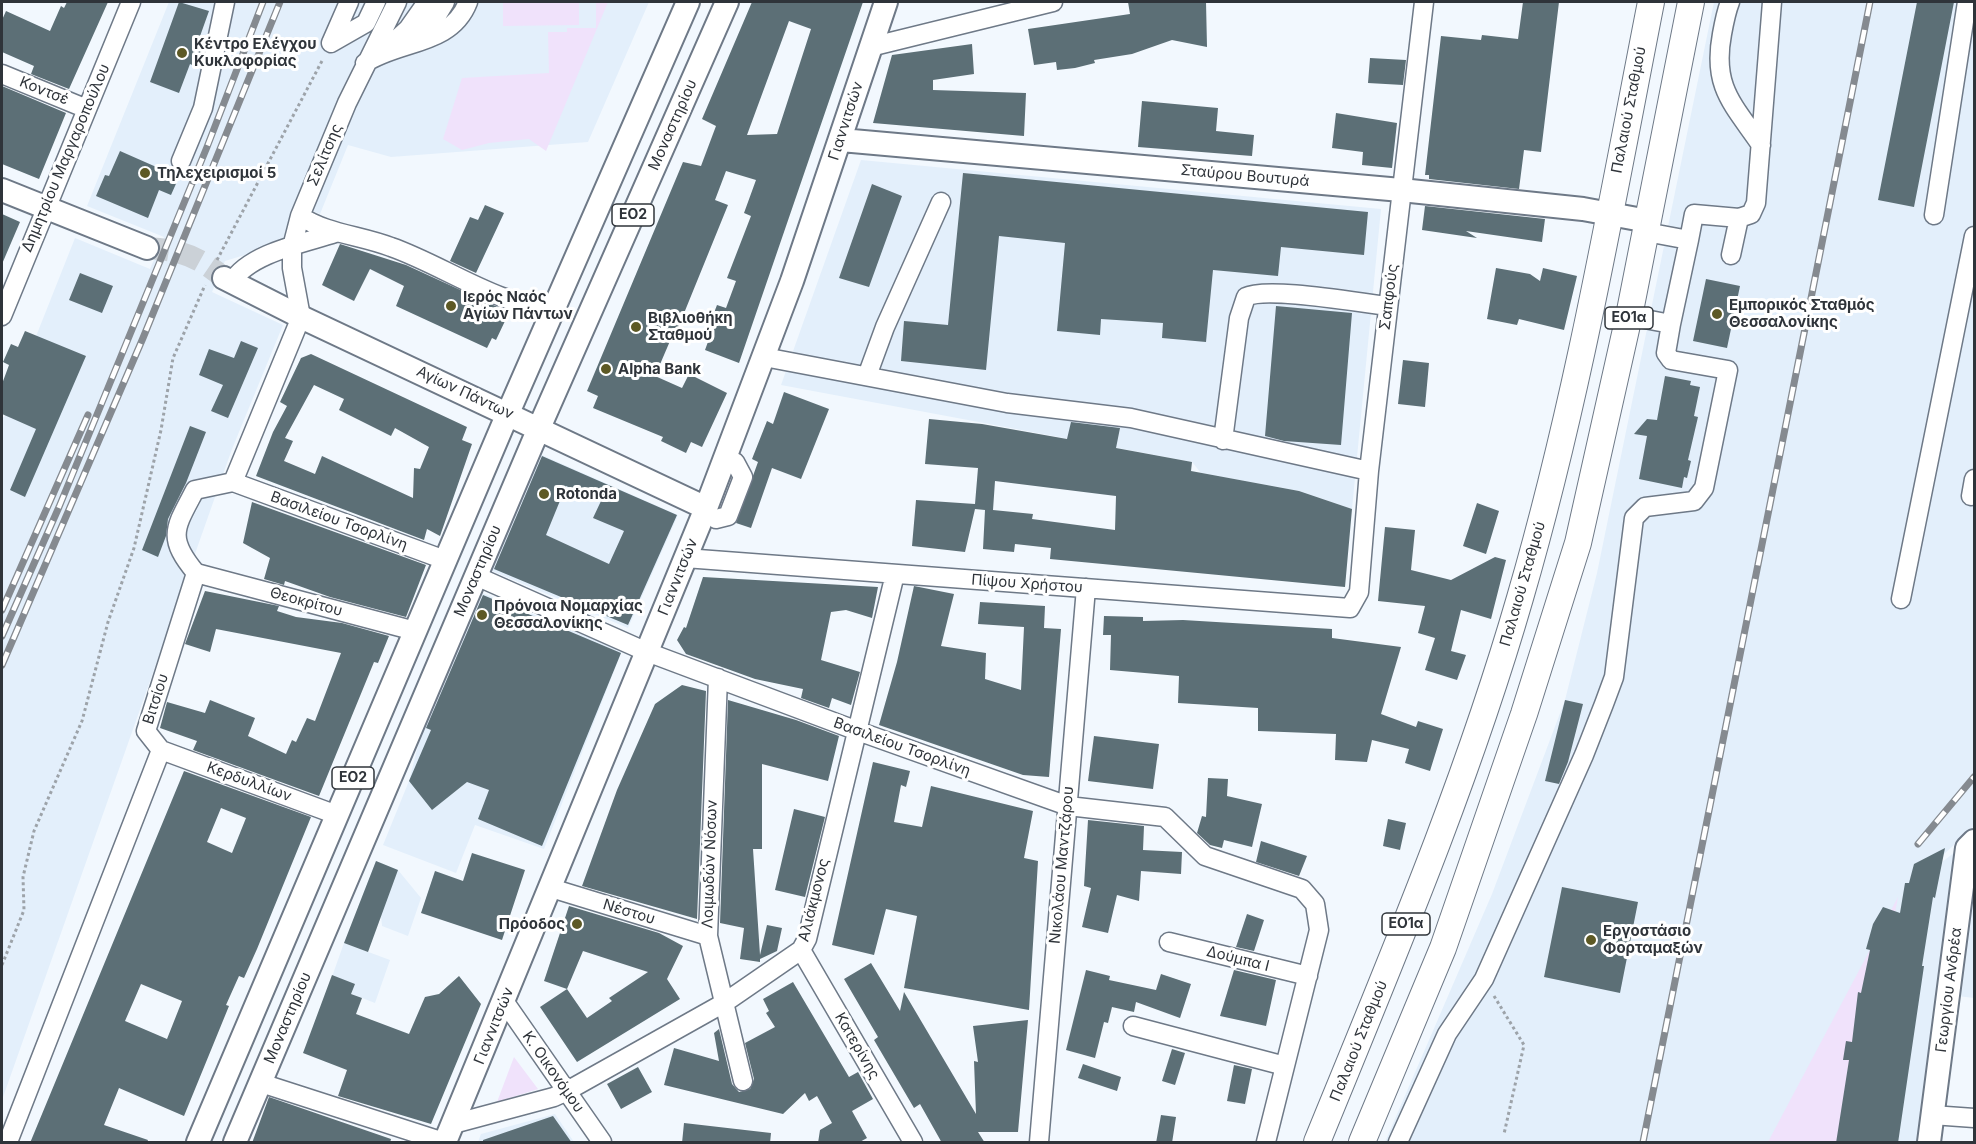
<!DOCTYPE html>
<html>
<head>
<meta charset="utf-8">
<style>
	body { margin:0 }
	#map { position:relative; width:1976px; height:1144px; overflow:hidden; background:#f2f8fe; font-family:Inter,sans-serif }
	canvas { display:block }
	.frame { position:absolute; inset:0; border:3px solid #2f343a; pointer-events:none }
</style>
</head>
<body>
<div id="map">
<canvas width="1976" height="1144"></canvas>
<div class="frame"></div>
</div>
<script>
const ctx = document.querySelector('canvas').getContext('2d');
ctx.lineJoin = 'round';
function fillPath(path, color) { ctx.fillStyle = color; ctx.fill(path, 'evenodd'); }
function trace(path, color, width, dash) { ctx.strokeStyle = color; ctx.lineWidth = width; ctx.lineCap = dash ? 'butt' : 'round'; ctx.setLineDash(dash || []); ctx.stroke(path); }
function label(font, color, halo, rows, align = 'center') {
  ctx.font = font + ' Inter,sans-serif'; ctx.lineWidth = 6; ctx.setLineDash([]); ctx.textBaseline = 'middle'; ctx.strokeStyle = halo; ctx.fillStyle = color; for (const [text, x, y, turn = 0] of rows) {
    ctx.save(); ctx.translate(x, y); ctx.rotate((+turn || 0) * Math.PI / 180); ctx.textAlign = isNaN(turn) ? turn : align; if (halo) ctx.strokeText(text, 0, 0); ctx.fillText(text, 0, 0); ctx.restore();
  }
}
fillPath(new Path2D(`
	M 169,2 L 649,2 L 588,142 L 391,157 L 348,145 L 320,214 L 299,206 L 284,243 L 225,261 L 212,292 L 283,325 L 232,449 L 2,1100 L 2,417 L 4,417 L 75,238 L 150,269 L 164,237 L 87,206 Z
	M 1714,2 L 1974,2 L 1974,826 L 1906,890 L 1955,852 L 1928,1142 L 1385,1142 L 1492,894 L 1565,700 L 1597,573 Z
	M 861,160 L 1381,209 L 1352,509 L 1299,491 L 1201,473 L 1192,462 L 781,385 Z
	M 535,452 L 678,515 L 628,628 L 485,568 Z
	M 475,590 L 622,651 L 544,849 L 475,825 L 456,873 L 383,845 L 409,781 L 421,734 Z
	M 1974,841 L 1974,998 L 1949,995 Z
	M 376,861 L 398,870 L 421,898 L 408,936 L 382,926 L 381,916 L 358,907 Z
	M 344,943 L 390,960 L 375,1003 L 329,985 Z
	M 555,1114 L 574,1142 L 478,1142 L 481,1134 Z`), '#e3effb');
fillPath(new Path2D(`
	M 503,2 L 579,2 L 579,25 L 503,26 Z
	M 596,2 L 608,2 L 546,151 L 529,139 L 489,143 L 462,150 L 443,139 L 462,78 L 549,73 L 548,32 L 567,32 L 567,28 L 596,28 Z
	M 1898,897 L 1853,1142 L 1768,1142 Z
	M 514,1057 L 538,1089 L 497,1102 Z`), '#f0e2fb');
fillPath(new Path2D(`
	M 67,2 L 108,2 L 69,89 L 31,74 L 34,66 L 2,52 L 2,20 L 6,11 L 50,31 L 61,6 L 64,8 Z
	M 179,2 L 209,11 L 199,39 L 205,41 L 199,68 L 190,64 L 179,93 L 150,82 Z
	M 752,2 L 863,2 L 739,363 L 705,350 L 716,320 L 712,318 L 717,305 L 726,308 L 736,281 L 727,278 L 751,216 L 744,213 L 756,180 L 726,171 L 715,200 L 728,205 L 678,328 L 676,327 L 655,376 L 682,388 L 689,374 L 727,393 L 702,447 L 691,442 L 686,453 L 661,441 L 663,437 L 593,408 L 598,396 L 587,391 L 683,162 L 701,166 L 716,126 L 702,119 ZM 789,21 L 811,29 L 777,134 L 747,135 Z
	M 1128,2 L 1206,2 L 1207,47 L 1172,40 L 1132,54 L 1094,60 L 1095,63 L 1075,68 L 1057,70 L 1056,62 L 1034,65 L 1028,29 L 1130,14 Z
	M 1523,2 L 1559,2 L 1541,152 L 1524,150 L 1519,189 L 1429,179 L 1429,175 L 1425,175 L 1441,36 L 1481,40 L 1482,35 L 1518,39 Z
	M 1917,2 L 1954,2 L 1914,207 L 1878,200 Z
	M 972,44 L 974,74 L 933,80 L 933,90 L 1026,93 L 1024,136 L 873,123 L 892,55 Z
	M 1370,58 L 1406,60 L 1403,85 L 1368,83 Z
	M 2,86 L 66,113 L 39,179 L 2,164 Z
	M 1142,101 L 1218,108 L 1216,131 L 1254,135 L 1252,156 L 1138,147 Z
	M 1336,113 L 1397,123 L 1392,168 L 1362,165 L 1363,152 L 1332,148 Z
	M 120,151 L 179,177 L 171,195 L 159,190 L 148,218 L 96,196 L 105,175 L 109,176 Z
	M 963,173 L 1368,212 L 1364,255 L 1281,247 L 1278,276 L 1213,270 L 1206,342 L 1162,338 L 1163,323 L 1101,319 L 1100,335 L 1057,331 L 1065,243 L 999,236 L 986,370 L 901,361 L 904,321 L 948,325 Z
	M 872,184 L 902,196 L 869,287 L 839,278 Z
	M 485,205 L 504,213 L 476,273 L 450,261 L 470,217 L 478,220 Z
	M 1425,206 L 1545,219 L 1542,242 L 1466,231 L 1477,238 L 1422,230 Z
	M 2,214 L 20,222 L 2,264 Z
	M 340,244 L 406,265 L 504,310 L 500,319 L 505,321 L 496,340 L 492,338 L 487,348 L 396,306 L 404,286 L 370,269 L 354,301 L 322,285 Z
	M 1496,268 L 1530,274 L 1540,281 L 1543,268 L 1577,276 L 1564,330 L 1519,319 L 1517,325 L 1487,319 Z
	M 80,273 L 113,286 L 102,313 L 69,300 Z
	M 1706,279 L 1740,286 L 1727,348 L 1693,341 Z
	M 1276,306 L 1352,313 L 1341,445 L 1284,441 L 1265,436 Z
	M 25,331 L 86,356 L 25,497 L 10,490 L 36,429 L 2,414 L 2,384 L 9,365 L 3,362 L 11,344 L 18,347 Z
	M 241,341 L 258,348 L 228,418 L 211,411 L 223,385 L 199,375 L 209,349 L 234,358 Z
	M 311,354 L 467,427 L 462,440 L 472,444 L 440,536 L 427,529 L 424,540 L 256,476 L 273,432 L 287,406 L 280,402 L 301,358 ZM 314,385 L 344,399 L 339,410 L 391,436 L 395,428 L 429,447 L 420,469 L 414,468 L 413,498 L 322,456 L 315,474 L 284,461 L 293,441 L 285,438 Z
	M 1403,360 L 1429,363 L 1425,407 L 1398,404 Z
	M 1665,376 L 1691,381 L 1690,385 L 1700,387 L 1694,416 L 1698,417 L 1688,460 L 1691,461 L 1687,478 L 1684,477 L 1682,488 L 1639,479 L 1647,436 L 1634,434 L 1647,419 L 1657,420 Z
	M 784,392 L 829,409 L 801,479 L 772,468 L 751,528 L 736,523 L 758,462 L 752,459 L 767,421 L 773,424 Z
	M 929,419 L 982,424 L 1067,439 L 1071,422 L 1120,428 L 1116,448 L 1192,462 L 1191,471 L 1299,491 L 1352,509 L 1345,587 L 1050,559 L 1051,548 L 1015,544 L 1014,552 L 983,549 L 985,510 L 975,509 L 965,552 L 912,546 L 916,500 L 975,504 L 978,468 L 925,464 ZM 995,481 L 1116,496 L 1115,530 L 1032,519 L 1033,514 L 993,510 Z
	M 190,426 L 206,432 L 186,483 L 168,519 L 166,536 L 158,557 L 142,550 Z
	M 542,456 L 677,515 L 628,625 L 494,569 ZM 566,486 L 601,501 L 593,518 L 624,531 L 609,564 L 546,535 Z
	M 252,502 L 426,565 L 406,617 L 330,597 L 285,581 L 284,585 L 264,579 L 270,558 L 243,543 Z
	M 1477,503 L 1499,511 L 1486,554 L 1463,546 Z
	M 1385,527 L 1415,530 L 1411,570 L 1451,580 L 1495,557 L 1506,560 L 1491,619 L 1461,610 L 1451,651 L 1466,655 L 1457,680 L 1425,670 L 1435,638 L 1418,633 L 1425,606 L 1378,601 Z
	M 703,577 L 878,587 L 872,618 L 846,610 L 831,612 L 821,660 L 860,672 L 851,705 L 832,698 L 829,708 L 801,698 L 803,689 L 755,679 L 686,654 L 677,640 L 684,627 L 686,628 Z
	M 914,586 L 954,594 L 941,646 L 986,653 L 985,679 L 1021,690 L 1024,627 L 978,624 L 980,602 L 1045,606 L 1044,628 L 1061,629 L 1049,777 L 1023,775 L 879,725 L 897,662 Z
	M 205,591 L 279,606 L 277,611 L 296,617 L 342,623 L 389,636 L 378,663 L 374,662 L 319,796 L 193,750 L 197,741 L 160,728 L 167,702 L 205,713 L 210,700 L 255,718 L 248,736 L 286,754 L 292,740 L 296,742 L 307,718 L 315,721 L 341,653 L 216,629 L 210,652 L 185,644 Z
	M 483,595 L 621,653 L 542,846 L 478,819 L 489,790 L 467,782 L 432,810 L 409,781 L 431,730 L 426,728 Z
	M 1104,616 L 1143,617 L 1143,621 L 1183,620 L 1332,629 L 1332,638 L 1401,647 L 1381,714 L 1416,727 L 1418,721 L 1443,729 L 1430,771 L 1405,763 L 1409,749 L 1372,740 L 1367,762 L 1335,760 L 1336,734 L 1258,731 L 1258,708 L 1178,703 L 1179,676 L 1110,670 L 1111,635 L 1103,635 Z
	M 682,685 L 706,691 L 697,919 L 582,886 L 617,790 L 655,704 Z
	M 728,700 L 796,720 L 839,736 L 828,781 L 762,764 L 762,849 L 753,849 L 760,955 L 767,925 L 782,928 L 777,951 L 760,959 L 760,962 L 740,959 L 744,928 L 720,923 Z
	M 1565,700 L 1583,704 L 1568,762 L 1559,784 L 1545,781 Z
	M 1094,736 L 1159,744 L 1153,789 L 1088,781 Z
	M 873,762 L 910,771 L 906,787 L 901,785 L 894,822 L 922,827 L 931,786 L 1033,811 L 1024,858 L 1038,861 L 1029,1010 L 904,988 L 917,916 L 886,909 L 874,955 L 832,945 Z
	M 184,771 L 311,817 L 257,949 L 244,978 L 239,976 L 226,1005 L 229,1006 L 184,1116 L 119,1088 L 104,1125 L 148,1140 L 147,1143 L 30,1143 ZM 221,808 L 246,818 L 232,853 L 207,842 ZM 141,984 L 182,1001 L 167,1039 L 125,1021 Z
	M 1208,778 L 1228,779 L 1227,796 L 1262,804 L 1252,847 L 1224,840 L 1222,848 L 1210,845 L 1197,833 L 1202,816 L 1206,817 Z
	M 794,809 L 825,817 L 805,897 L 775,890 Z
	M 1388,819 L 1406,823 L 1400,850 L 1383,846 Z
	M 1088,820 L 1144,826 L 1143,850 L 1182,852 L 1181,874 L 1141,871 L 1139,901 L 1117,895 L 1108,933 L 1082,927 L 1091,888 L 1084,886 Z
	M 1261,841 L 1307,856 L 1299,876 L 1256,862 Z
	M 1945,848 L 1935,898 L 1933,897 L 1922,966 L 1924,966 L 1898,1143 L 1836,1143 L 1849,1060 L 1843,1060 L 1846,1041 L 1852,1042 L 1858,992 L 1861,993 L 1870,950 L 1866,949 L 1873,924 L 1883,907 L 1900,913 L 1905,883 L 1909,883 L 1914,864 Z
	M 472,853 L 525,870 L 502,940 L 421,913 L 435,871 L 463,881 Z
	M 376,861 L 398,870 L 368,952 L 344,943 Z
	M 1562,887 L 1638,902 L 1620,993 L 1544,977 Z
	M 569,906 L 659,933 L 683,946 L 667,979 L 680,999 L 577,1062 L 540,1007 L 567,989 L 544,981 ZM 583,951 L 648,972 L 609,998 L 612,1001 L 587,1018 L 567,989 Z
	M 1247,914 L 1264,920 L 1254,951 L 1236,947 Z
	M 871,963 L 900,1011 L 904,992 L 976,1114 L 974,1061 L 978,1062 L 973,1026 L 1028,1020 L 1018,1132 L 978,1132 L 985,1143 L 942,1143 L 920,1104 L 914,1108 L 874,1040 L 878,1037 L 844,979 Z
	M 1086,970 L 1110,976 L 1109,980 L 1156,990 L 1161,974 L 1191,984 L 1180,1018 L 1136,1002 L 1134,1012 L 1112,1007 L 1108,1023 L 1104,1022 L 1095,1058 L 1066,1050 Z
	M 1234,970 L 1276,980 L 1266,1026 L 1220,1016 Z
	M 332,975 L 355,984 L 351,994 L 362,998 L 356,1014 L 409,1034 L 425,997 L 439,994 L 459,976 L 481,1004 L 431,1124 L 338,1096 L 347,1070 L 303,1053 Z
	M 793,982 L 849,1077 L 858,1072 L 873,1099 L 852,1111 L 867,1138 L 858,1143 L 818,1143 L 820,1130 L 832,1123 L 817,1096 L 809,1101 L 805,1093 L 783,1114 L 664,1085 L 674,1048 L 719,1061 L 714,1033 L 719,1029 L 732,1084 L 739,1092 L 750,1089 L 754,1079 L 745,1043 L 775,1027 L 766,1013 L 769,1011 L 763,999 Z
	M 1172,1049 L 1185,1053 L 1175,1085 L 1162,1081 Z
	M 1083,1064 L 1121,1077 L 1117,1091 L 1078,1078 Z
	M 1234,1065 L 1252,1069 L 1245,1104 L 1227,1101 Z
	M 638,1067 L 652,1092 L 621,1109 L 607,1084 Z
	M 269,1097 L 391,1139 L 390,1143 L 252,1143 Z
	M 1161,1115 L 1176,1117 L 1172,1143 L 1156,1143 Z
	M 553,1116 L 572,1143 L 483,1143 L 483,1140 Z
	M 684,1123 L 771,1133 L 770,1143 L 682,1143 Z`), '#5c6f76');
trace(new Path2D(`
	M 147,248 C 181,250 198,256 224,278`), '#cbd1d7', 22, [22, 11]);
const minor = new Path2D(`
	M 1730,2 C 1726,12 1724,23 1722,34 C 1712,87 1733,104 1761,145
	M 417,39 L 431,25 L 445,2
	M 331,43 L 366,23 L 376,2
	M 331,43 L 349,2
	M 870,47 L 1053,2
	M 386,49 L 408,29 L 427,2
	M 365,63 C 400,40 451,46 468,2
	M 2,74 L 87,109
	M 181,161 L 203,108 L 225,2
	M 1934,215 L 1967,2
	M 300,216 C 327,234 360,235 391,247 C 443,265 498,306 554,309
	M 1689,240 L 1694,214 L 1739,218
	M 1731,255 L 1739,218 L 1751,214 L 1756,203 L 1772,2
	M 232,282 C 249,253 305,243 335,233
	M 2,316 L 131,2
	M 1629,316 L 1671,324 L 1689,240 L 1646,232
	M 764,357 L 1007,403 L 1131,418 L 1369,471
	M 867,376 L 885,327 L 941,202
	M 1223,440 L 1239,318 L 1246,297 C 1266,286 1360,303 1388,306
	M 233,482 L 301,317 L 292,268 L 292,247 L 300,216 L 347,103 L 397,2
	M 1971,496 L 1974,479
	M 716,519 L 728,516 L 743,477 L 735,462
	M 685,558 L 1350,608 L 1359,592 L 1369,471 L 1424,2
	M 196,573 C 166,537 175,528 195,490 L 233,482 L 445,560
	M 196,573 L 415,631
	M 476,576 L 647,652 L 855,730 L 1068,806 L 1165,817 L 1205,856 L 1302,889 L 1315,904 L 1319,930 L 1266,1142
	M 1901,599 L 1974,236
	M 718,678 L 708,936 L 743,1081
	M 161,750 L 337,815
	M 551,888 L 708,936
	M 1169,942 L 1308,976
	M 801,950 L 913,1142
	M 504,1001 L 602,1142
	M 1133,1026 L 1285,1066
	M 261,1083 L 444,1142
	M 1932,1115 L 1974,1118
	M 453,1124 L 554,1097 L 567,1091 L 724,1003 L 801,950 L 807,939 L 895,574
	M 8,1142 L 161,750 L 146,731 L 196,573
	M 1039,1142 L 1086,588
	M 1398,1142 L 1447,1034 L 1484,979 L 1584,755 L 1604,704 L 1614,677 L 1634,518 L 1645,507 L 1694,501 L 1704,488 L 1728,370 L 1671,360 L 1666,353 L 1671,324`);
const major = new Path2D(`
	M 841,140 L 1401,190 L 1583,209 L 1648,221
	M 2,190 L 147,248
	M 224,278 L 301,317 L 706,508
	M 198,1142 L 508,413 L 688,2
	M 235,1142 L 539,428 L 727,2
	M 445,1142 L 706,508 L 792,281 L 886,2
	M 1929,1142 L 1967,848 L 1974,841`);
const highway = new Path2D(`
	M 1317,1142 C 1390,963 1466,785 1520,598 C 1577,403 1612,201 1651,2
	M 1362,1142 L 1443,948 L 1524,714 L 1578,543 L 1629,316 L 1691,2`);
trace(minor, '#6e7987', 21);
trace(major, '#6e7987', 26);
trace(highway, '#6e7987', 28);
trace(new Path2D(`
	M 217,260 L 323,59
	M 2,965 L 24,910 L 23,877 L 34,831 L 82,721 L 108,622 L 134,548 L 161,430 L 173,358 L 205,285
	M 1494,996 L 1524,1045 L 1504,1134`), '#9da3a9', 3, [3, 3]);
trace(minor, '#fff', 18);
trace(major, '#fff', 22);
trace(highway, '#fff', 26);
const rail = new Path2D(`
	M 2,610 L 88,415
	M 2,636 L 59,507 L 207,147 L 263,2
	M 2,665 L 143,338 L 280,2
	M 1918,844 L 1974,777
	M 1643,1142 L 1870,2`);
trace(rail, '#858a90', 7);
trace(rail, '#fff', 4.5, [14]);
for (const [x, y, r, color] of [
	[182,53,6,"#5d5925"],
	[145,173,6,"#5d5925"],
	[451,306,6,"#5d5925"],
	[1717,314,6,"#5d5925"],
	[636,327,6,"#5d5925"],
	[606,369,6,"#5d5925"],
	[544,494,6,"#5d5925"],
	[482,615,6,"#5d5925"],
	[577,924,6,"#5d5925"],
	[1591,940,6,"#5d5925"]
]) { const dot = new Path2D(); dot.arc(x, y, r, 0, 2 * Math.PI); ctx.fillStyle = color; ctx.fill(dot); trace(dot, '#fff', 2); }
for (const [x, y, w] of [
	[633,215,42],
	[1629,318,48],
	[353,778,42],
	[1406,924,48]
]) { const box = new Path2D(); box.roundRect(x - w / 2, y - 11, w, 22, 4.5); ctx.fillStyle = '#fff'; ctx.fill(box); trace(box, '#2f343a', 1.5); }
label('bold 14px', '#2f343a', null, [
	["ΕΟ2",633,215],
	["ΕΟ1α",1629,318],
	["ΕΟ2",353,778],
	["ΕΟ1α",1406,924]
]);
label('bold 15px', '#2f343a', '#fff', [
	["Κέντρο Ελέγχου",194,44],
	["Κυκλοφορίας",194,61],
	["Τηλεχειρισμοί 5",157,173],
	["Ιερός Ναός",463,297],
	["Αγίων Πάντων",463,314],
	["Εμπορικός Σταθμός",1729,305],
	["Θεσσαλονίκης",1729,322],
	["Βιβλιοθήκη",648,318],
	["Σταθμού",648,335],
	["Alpha Bank",618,369],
	["Rotonda",556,494],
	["Πρόνοια Νομαρχίας",494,606],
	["Θεσσαλονίκης",494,623],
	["Πρόοδος",565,924,"right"],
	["Εργοστάσιο",1603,931],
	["Φορταμαξών",1603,948]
], 'left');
label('15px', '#2f343a', '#fff', [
	["Κοντσέ",44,91,22],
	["Παλαιού Σταθμού",1629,110,-79],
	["Γιαννιτσών",846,121,-72],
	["Μοναστηρίου",673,125,-66],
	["Σελίτσης",325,155,-67],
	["Δημητρίου Μαργαροπούλου",66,158,-67],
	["Σταύρου Βουτυρά",1245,176,5],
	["Σαπφούς",1389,297,-83],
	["Αγίων Πάντων",465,393,25],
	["Βασιλείου Τσορλίνη",339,521,20],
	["Μοναστηρίου",478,571,-67],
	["Γιαννιτσών",678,577,-68],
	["Πίψου Χρήστου",1027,584,4],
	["Παλαιού Σταθμού",1523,584,-74],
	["Θεοκρίτου",306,602,15],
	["Βιτσίου",156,699,-72],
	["Βασιλείου Τσορλίνη",902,747,20],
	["Κερδυλλίων",249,782,20],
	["Λοιμωδών Νόσων",710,864,-88],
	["Νικολάου Μαντζάρου",1062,865,-85],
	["Αλιάκμονος",814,900,-76],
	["Νέστου",629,912,17],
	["Δούμπα Ι",1238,959,14],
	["Γεωργίου Ανδρέα",1949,990,-83],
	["Μοναστηρίου",288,1018,-67],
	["Γιαννιτσών",494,1026,-68],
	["Παλαιού Σταθμού",1359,1041,-68],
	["Κατερίνης",857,1046,60],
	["Κ. Οικονόμου",553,1072,55]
]);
</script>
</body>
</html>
